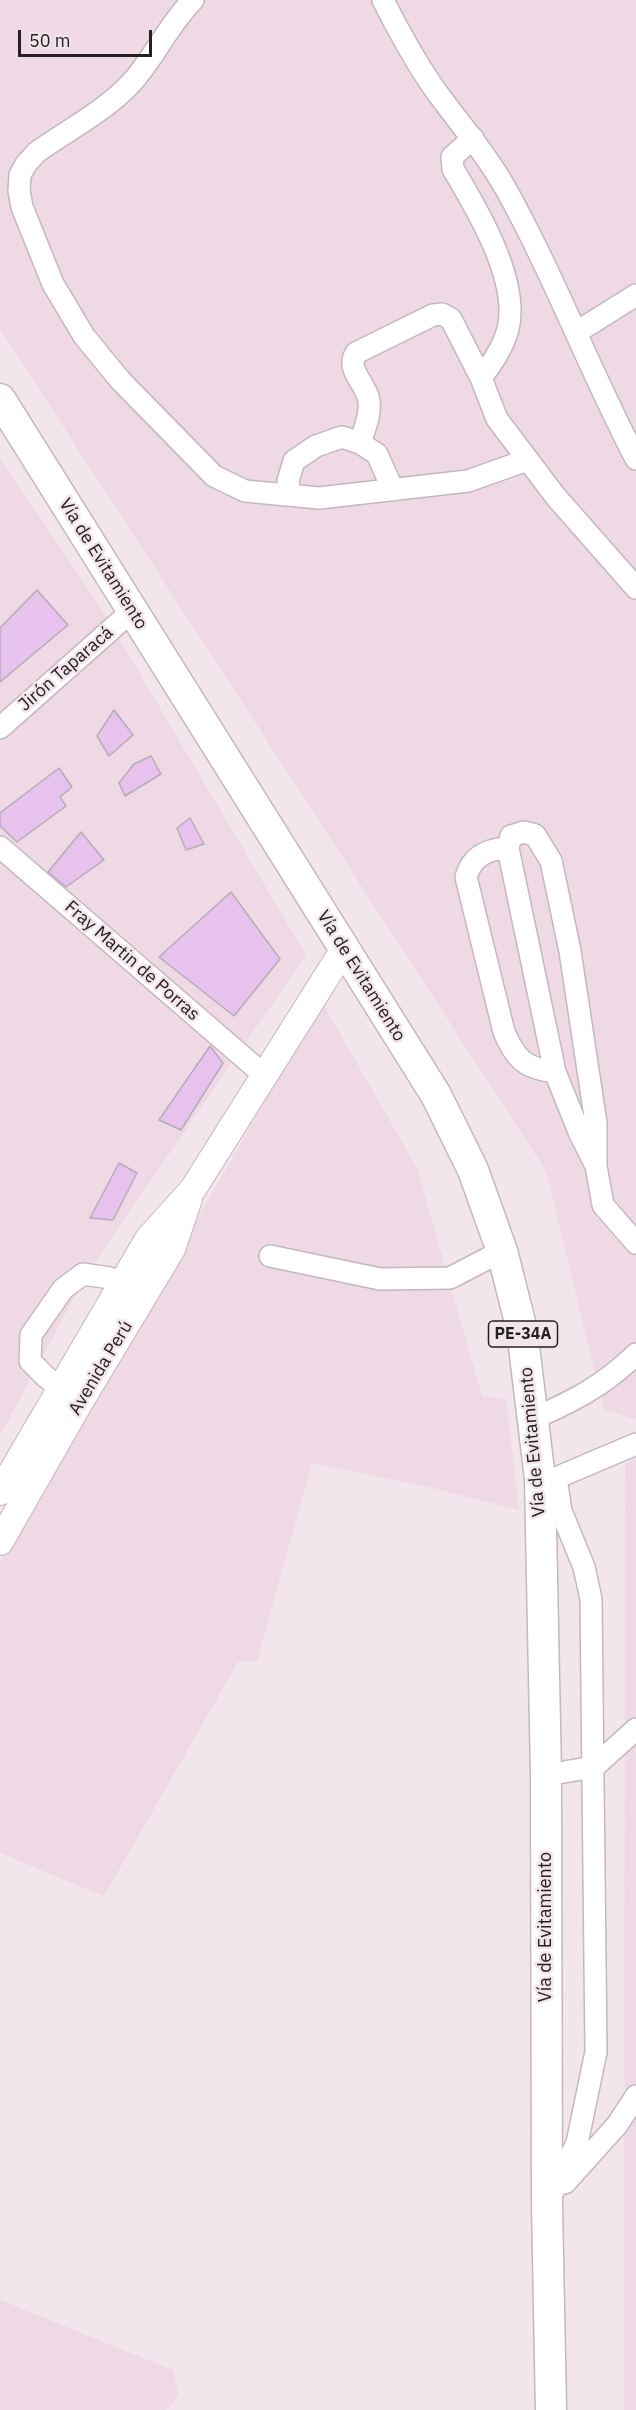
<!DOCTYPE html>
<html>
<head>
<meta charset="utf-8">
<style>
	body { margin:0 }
	#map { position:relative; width:636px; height:2410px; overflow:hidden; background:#f3e5ec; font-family:"IBM Plex Sans",sans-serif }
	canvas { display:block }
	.scale { position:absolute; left:18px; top:30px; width:134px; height:27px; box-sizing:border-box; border:3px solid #252023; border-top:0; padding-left:8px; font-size:18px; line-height:21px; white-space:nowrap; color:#252023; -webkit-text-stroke:4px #f3e5ec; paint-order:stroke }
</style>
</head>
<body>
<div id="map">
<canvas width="636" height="2410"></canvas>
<div class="scale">50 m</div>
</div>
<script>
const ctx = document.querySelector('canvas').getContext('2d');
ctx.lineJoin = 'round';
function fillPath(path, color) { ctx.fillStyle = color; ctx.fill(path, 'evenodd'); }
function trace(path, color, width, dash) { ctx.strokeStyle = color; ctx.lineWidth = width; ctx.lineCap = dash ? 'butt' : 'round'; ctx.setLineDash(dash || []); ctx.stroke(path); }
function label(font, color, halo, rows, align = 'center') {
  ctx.font = font + ' "IBM Plex Sans",sans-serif'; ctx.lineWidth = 5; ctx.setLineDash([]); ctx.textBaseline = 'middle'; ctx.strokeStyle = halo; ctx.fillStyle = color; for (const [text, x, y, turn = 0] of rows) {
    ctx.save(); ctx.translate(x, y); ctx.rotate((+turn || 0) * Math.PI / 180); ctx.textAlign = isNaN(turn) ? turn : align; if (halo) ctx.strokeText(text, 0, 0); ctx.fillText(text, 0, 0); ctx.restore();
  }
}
fillPath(new Path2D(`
	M 0,0 L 636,0 L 636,1420 L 604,1409 L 546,1171 L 0,329 Z
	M 0,458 L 101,608 L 306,955 L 86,1275 L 0,1436 Z
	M 322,1002 L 417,1168 L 482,1396 L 506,1399 L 519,1510 L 433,1488 L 312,1463 L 257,1661 L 238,1662 L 104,1896 L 0,1853 L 0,1562 Z
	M 636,1456 L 636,2410 L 624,2410 L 625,1464 Z
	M 0,2300 L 173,2370 L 179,2396 L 166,2410 L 0,2410 Z`), '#efd9e4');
const building = new Path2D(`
	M 37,590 L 68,625 L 0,682 L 0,628 Z
	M 114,710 L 133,735 L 109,756 L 97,736 Z
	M 151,756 L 161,774 L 125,796 L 119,783 L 134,764 Z
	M 59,768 L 72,787 L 60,797 L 66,806 L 17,842 L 0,826 L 0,813 Z
	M 190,818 L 204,844 L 186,850 L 177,828 Z
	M 81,832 L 104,860 L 66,887 L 48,872 Z
	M 231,892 L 280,959 L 234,1016 L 159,957 Z
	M 210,1046 L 223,1063 L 181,1130 L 159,1120 Z
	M 119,1163 L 137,1173 L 113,1220 L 90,1218 Z`);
fillPath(building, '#e6c2ec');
trace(building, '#b5acb7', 1.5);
const minor = new Path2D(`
	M 193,0 C 169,24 155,56 133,81 C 107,110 68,130 37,152 L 26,164 L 20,175 L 19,191 L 22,207 L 53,284 L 84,336 L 120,380 L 214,476 L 245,491 L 319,498 L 468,481 L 527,460
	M 383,0 C 398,30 414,59 433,87 C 458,122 486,153 507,191 C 555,278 590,371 636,459
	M 473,138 L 452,157 L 453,169 C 477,209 520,281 508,329 C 503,348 492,363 481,378 L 497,419 L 556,497 L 636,588
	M 577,332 L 636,295
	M 360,443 C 364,430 371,415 369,401 C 367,384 345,370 356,353 L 433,315 L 442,314 L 451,319 L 481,378
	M 290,495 L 288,481 L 294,461 L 316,446 L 342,437 L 360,443 L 377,454 L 393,490
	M 0,728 L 132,611
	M 0,847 L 264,1075
	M 508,848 C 487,849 472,856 466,877 L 504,1032 C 516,1060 525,1068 555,1072
	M 596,1166 L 580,1134 L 555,1072 L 508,848 L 511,836 L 524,832 L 535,835 L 551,861 L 570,951 L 596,1123 L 596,1166 L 603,1205 L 636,1243
	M 270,1256 L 380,1279 L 450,1278 L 502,1251
	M 74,1398 L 46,1377 L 30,1361 L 31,1335 L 63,1289 L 83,1274 L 110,1278 L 134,1295
	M 533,1419 C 575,1400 603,1386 636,1354
	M 543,1479 L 556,1478 L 636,1444
	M 546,1775 L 594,1767 L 636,1729
	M 565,2183 L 617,2125 L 636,2096
	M 550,2198 L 577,2143 L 596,2052 L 591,1599 L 584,1567 L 561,1511 L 556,1478`);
const major = new Path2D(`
	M 0,1492 L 148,1239 L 193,1189 L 344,949
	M 0,1542 L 80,1402 L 172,1249 L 189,1199`);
const highway = new Path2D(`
	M 0,399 L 436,1095 L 473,1170 L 502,1251 L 522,1330 L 540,1479 L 546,1775 L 547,2204 L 551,2410`);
trace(minor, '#c4b7be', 24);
trace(major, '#c4b7be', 28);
trace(highway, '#c4b7be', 33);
trace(minor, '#fff', 21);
trace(major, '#fff', 26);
trace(highway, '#fff', 30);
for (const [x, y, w] of [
	[523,1334,69]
]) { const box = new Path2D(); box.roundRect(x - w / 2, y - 13, w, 26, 4.5); ctx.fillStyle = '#f3e5ec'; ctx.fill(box); trace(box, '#252023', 1.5); }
label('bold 16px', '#252023', null, [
	["PE-34A",523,1334]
]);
label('18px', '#252023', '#f3e5ec', [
	["Vía de Evitamiento",103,564,58],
	["Jirón Taparacá",66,669,-41],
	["Fray Martin de Porras",132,961,41],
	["Vía de Evitamiento",361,976,58],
	["Avenida Perú",101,1368,-59],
	["Vía de Evitamiento",533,1442,-95],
	["Vía de Evitamiento",546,1927,-90]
]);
</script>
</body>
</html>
